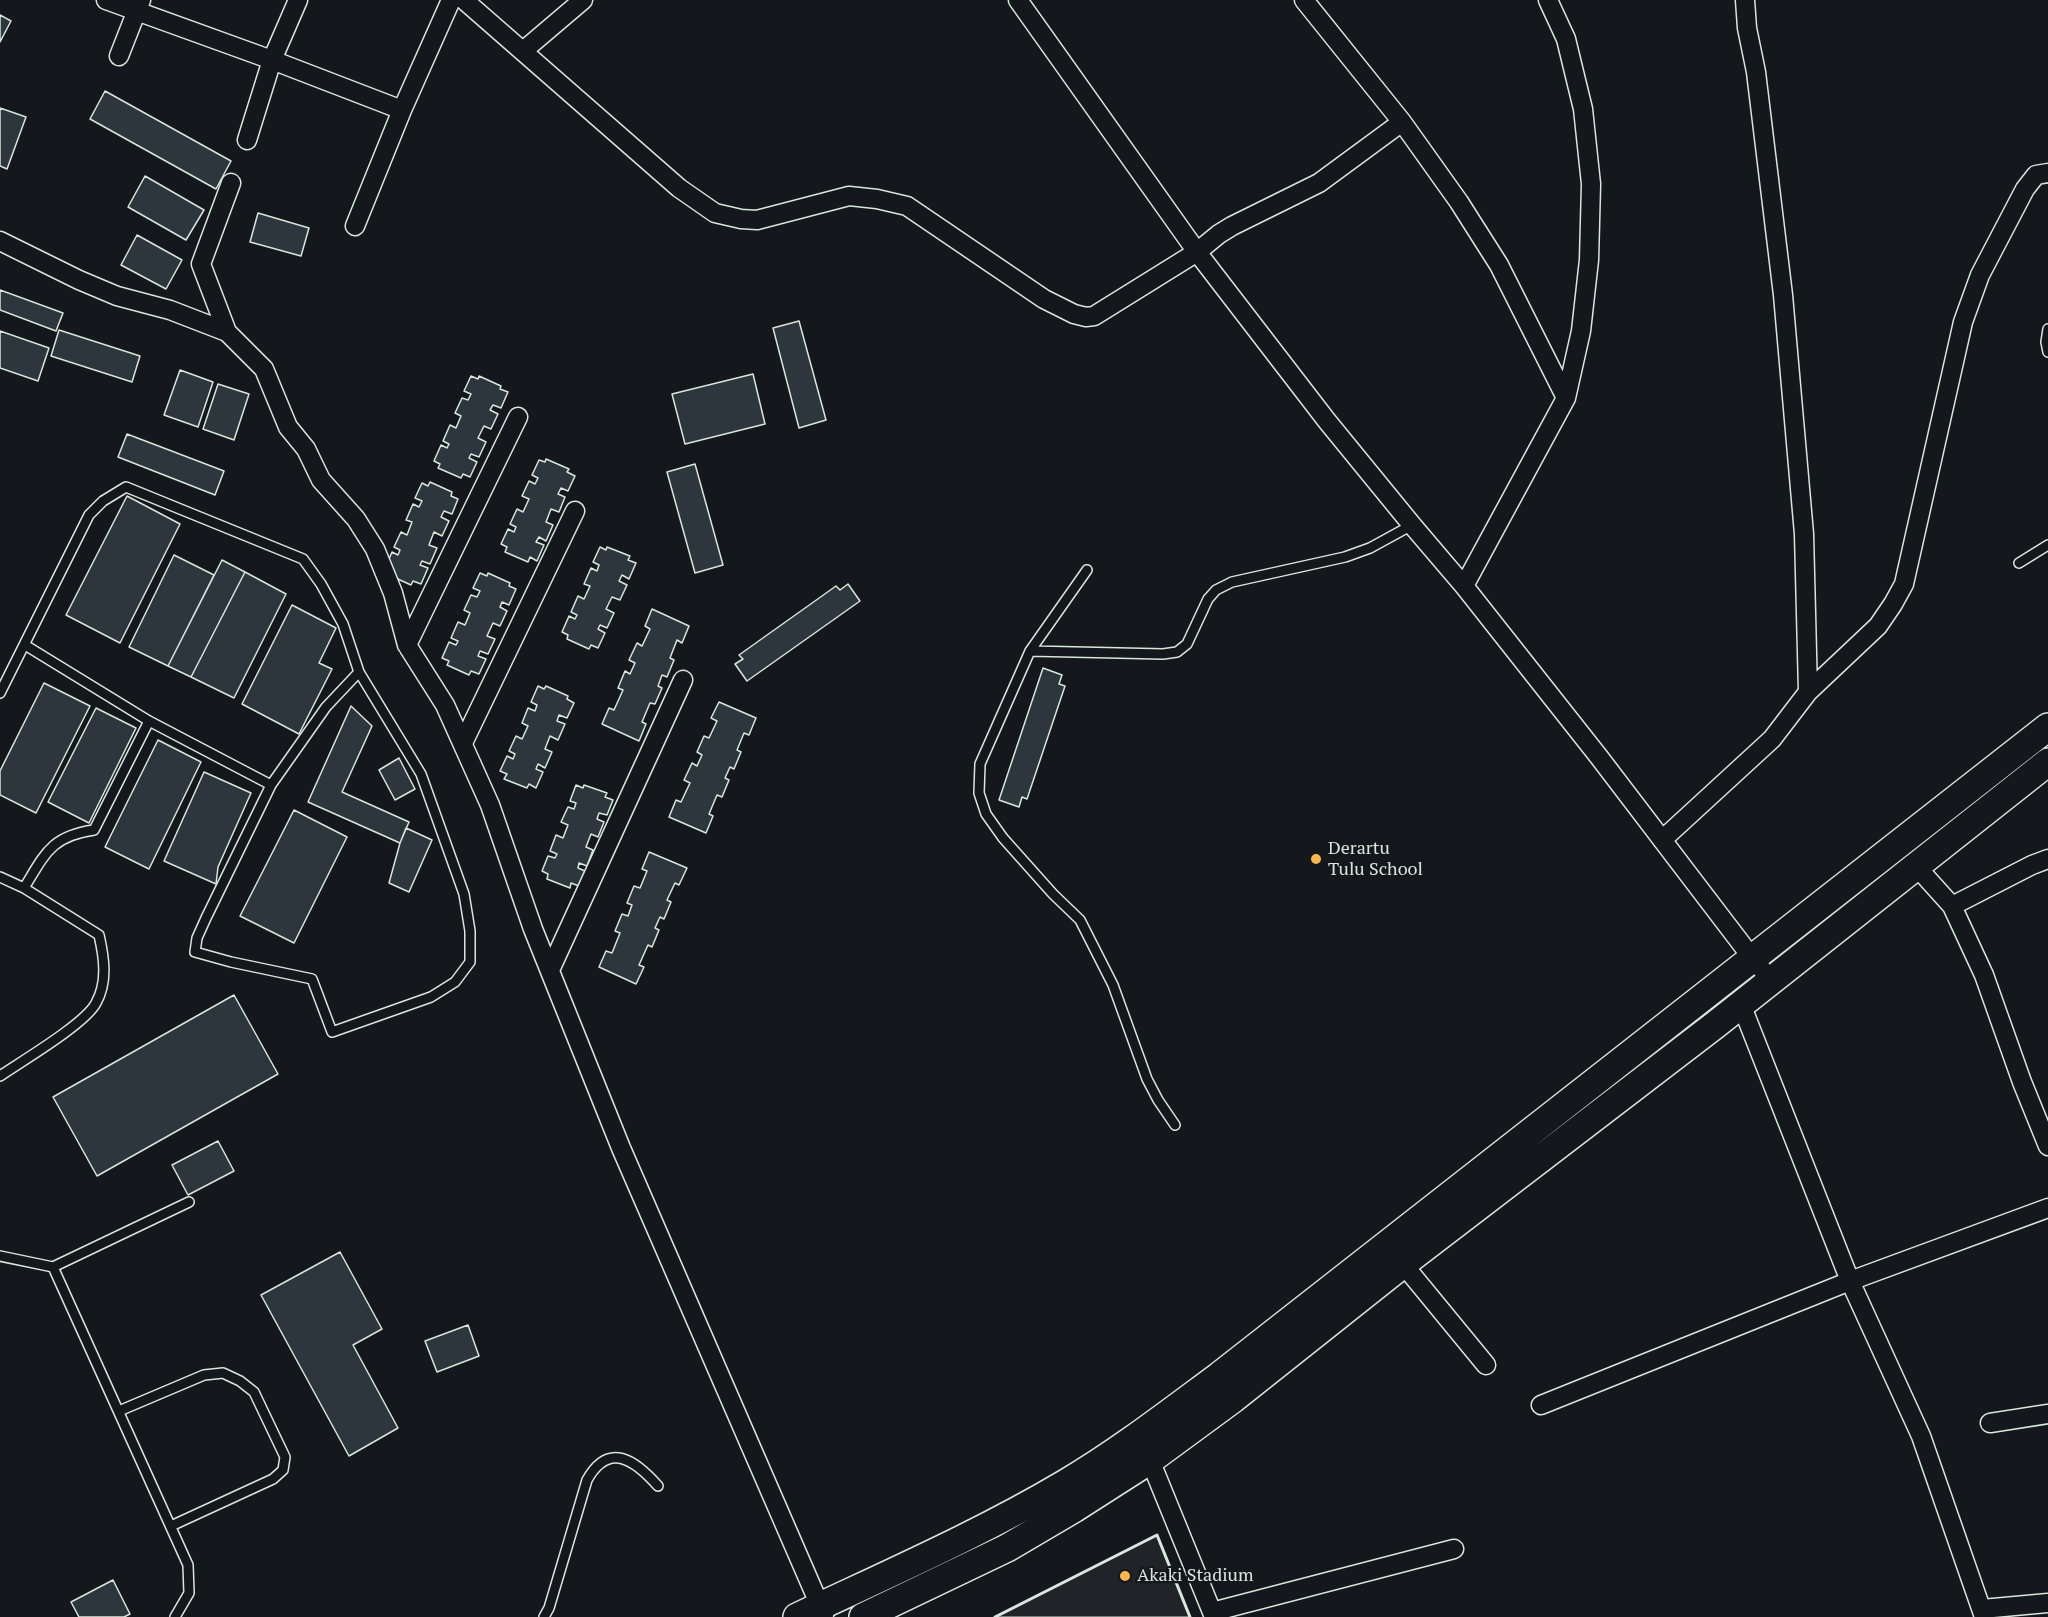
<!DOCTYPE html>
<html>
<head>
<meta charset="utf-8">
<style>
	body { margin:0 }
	canvas { display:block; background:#14181c }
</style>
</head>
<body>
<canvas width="2048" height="1617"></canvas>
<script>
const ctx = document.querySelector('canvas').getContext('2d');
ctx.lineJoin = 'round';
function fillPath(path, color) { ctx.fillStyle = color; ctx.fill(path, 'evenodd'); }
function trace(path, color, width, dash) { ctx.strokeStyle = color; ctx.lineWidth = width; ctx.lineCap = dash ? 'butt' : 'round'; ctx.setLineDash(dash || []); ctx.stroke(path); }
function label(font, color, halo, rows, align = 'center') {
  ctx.font = font + ' "PT Serif",serif'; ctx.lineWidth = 4.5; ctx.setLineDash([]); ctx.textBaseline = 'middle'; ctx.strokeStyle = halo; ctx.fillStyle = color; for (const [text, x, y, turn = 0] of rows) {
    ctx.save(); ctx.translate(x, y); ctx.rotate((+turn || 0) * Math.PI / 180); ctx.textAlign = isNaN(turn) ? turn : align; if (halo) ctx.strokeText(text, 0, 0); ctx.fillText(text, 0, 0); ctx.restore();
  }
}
const green = new Path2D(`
	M 1157,1535 L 1190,1617 L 995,1617 Z`);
fillPath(green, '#202428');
trace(green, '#939e99', 1.5);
const building = new Path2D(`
	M 0,15 L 11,21 L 0,42 Z
	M 105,91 L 231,161 L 216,189 L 90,119 Z
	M 0,108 L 26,117 L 7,169 L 0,166 Z
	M 145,176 L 204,210 L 186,240 L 128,207 Z
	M 258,213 L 309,228 L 301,256 L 250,242 Z
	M 137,235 L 182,260 L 166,289 L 121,265 Z
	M 0,290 L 63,313 L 56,331 L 0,310 Z
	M 799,321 L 826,420 L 799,428 L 773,328 Z
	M 59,330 L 140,356 L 132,382 L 51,356 Z
	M 0,331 L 49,348 L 38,381 L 0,368 Z
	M 180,370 L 213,382 L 198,427 L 164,415 Z
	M 753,374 L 765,424 L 685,444 L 672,394 Z
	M 471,376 L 478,379 L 479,376 L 501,386 L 500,389 L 508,392 L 501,408 L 493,405 L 490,410 L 498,414 L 491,429 L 484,426 L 478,438 L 486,442 L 479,457 L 471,454 L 469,458 L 477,462 L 470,477 L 463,474 L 461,478 L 438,468 L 440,464 L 434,461 L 441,445 L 447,448 L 449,444 L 443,441 L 450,425 L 456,428 L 461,416 L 455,413 L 462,398 L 468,400 L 471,394 L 464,391 Z
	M 218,384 L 249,394 L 234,440 L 203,429 Z
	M 127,434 L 224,471 L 215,495 L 118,457 Z
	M 546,459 L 569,469 L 567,472 L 575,476 L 568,491 L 561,488 L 558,494 L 565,497 L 559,512 L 551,509 L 546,522 L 553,525 L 546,541 L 539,537 L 536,542 L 544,545 L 537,561 L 530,557 L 528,562 L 505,552 L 507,547 L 501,544 L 508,529 L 514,532 L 516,527 L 510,524 L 517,509 L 523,512 L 529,499 L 522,496 L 529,481 L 535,484 L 538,478 L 532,475 L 539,460 L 545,462 Z
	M 695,464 L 723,565 L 695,573 L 667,472 Z
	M 430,482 L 452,492 L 451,496 L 458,499 L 452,514 L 444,511 L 441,517 L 449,521 L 442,536 L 434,532 L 429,545 L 437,548 L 430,564 L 422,561 L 420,565 L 428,568 L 421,584 L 413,581 L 411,585 L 389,575 L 385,568 L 392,552 L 398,555 L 400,550 L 394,547 L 401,532 L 407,535 L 412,522 L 406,520 L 413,504 L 419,507 L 422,501 L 415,498 L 422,483 L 428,486 Z
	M 127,496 L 180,524 L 120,643 L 66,615 Z
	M 600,547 L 606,550 L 607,547 L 630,556 L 628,560 L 636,563 L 629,579 L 622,575 L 619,581 L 627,585 L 620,600 L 612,597 L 606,609 L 614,613 L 607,628 L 600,625 L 598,629 L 605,633 L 598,648 L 591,645 L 589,649 L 567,639 L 568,635 L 562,632 L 569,616 L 575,619 L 577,615 L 571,612 L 578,596 L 584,599 L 590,586 L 584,584 L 591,568 L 597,571 L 599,565 L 593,562 Z
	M 174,555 L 214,575 L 168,666 L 129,647 Z
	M 222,560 L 245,572 L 191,677 L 168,666 Z
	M 245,572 L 286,594 L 234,698 L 191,677 Z
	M 480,573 L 487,576 L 488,573 L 510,583 L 509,586 L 516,589 L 509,605 L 502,602 L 500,607 L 507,611 L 500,626 L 493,623 L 487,636 L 495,639 L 488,654 L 480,651 L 478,656 L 486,659 L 479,674 L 471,671 L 469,675 L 447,665 L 449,661 L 442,658 L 449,642 L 456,645 L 458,641 L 451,638 L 458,622 L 465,625 L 470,613 L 464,610 L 471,595 L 477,597 L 480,591 L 473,588 Z
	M 848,584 L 860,601 L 747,681 L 735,664 L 743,659 L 739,655 L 836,586 L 840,590 Z
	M 292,605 L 336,628 L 319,663 L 332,669 L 299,734 L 242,704 Z
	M 652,609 L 689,626 L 682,643 L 677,640 L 670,658 L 674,660 L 667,677 L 662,675 L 658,686 L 662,688 L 655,704 L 650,703 L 642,722 L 646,724 L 639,741 L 602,724 L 609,708 L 614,710 L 623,690 L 618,688 L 625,671 L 630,674 L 635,663 L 629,660 L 637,643 L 642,646 L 650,629 L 645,626 Z
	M 1043,668 L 1062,675 L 1059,684 L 1065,686 L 1027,799 L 1022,797 L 1019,807 L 999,800 Z
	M 44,683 L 90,706 L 36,813 L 0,795 L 0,771 Z
	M 538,686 L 544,689 L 546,686 L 568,696 L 567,699 L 574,703 L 567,718 L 559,715 L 557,721 L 565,724 L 558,740 L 550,736 L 545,749 L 552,752 L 545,768 L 538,764 L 536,769 L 543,772 L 536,788 L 529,784 L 527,788 L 504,779 L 507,774 L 500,771 L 507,756 L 513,759 L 515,754 L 509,751 L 516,736 L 522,739 L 528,726 L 522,723 L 528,708 L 535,711 L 537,705 L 531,702 Z
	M 719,702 L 756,718 L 749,735 L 744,733 L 737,750 L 741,752 L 734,769 L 730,767 L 725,778 L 729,780 L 722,797 L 717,795 L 709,814 L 713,816 L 706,833 L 669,817 L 676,800 L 681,802 L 690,783 L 684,780 L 692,763 L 697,766 L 702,755 L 697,752 L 704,736 L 709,738 L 717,721 L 711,718 Z
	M 351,706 L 372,726 L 342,792 L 409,822 L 400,843 L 308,802 Z
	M 96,708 L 136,728 L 89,823 L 48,802 Z
	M 158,740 L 201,762 L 149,869 L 105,847 Z
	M 399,758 L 415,789 L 395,800 L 379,770 Z
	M 204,772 L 251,793 L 218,867 L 216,884 L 164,861 Z
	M 576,785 L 583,788 L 584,785 L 607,793 L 605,797 L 613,800 L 607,815 L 599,813 L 597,819 L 604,822 L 598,837 L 591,834 L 586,847 L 593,850 L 587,866 L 579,863 L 578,868 L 585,871 L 579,886 L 571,883 L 570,888 L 547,879 L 548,874 L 542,871 L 548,856 L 555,858 L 557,854 L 550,851 L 556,835 L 563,838 L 568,825 L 561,822 L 568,807 L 574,809 L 576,803 L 570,801 Z
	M 294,810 L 347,837 L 294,943 L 240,916 Z
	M 406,828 L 432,840 L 409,892 L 389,883 L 400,843 Z
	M 649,852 L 687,868 L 679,885 L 675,883 L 667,900 L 671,902 L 664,919 L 660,917 L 655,928 L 659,930 L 652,947 L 648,945 L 639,965 L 644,967 L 636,984 L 599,967 L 606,951 L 612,953 L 620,933 L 615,931 L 622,914 L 628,916 L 632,905 L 627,903 L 634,886 L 640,888 L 647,871 L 642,869 Z
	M 234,995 L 278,1074 L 97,1176 L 53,1097 Z
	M 218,1141 L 234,1171 L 188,1195 L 172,1165 Z
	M 340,1252 L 382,1329 L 353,1345 L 398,1428 L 349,1456 L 261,1295 Z
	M 468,1325 L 479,1356 L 437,1372 L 425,1341 Z
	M 113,1580 L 130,1614 L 124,1617 L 79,1617 L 71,1602 Z`);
fillPath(building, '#2c363c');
trace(building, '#d8e6dc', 1.5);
const lane = new Path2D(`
	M 2048,329 L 2046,342 L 2048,352
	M 2019,563 L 2048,545
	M 1087,570 L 1030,651 L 980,764 L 979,793 L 986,814 L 1003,838 L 1053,894 L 1080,920 L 1113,985 L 1147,1079 L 1158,1100 L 1175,1125
	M 25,645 L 149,721 L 271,785
	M 1030,651 L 1163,654 L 1177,652 L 1187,644 L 1208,599 L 1216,590 L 1232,582 L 1345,557 L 1370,548 L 1412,525
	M 0,693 L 89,515 L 103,501 L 126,487 L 303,559 L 321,584 L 343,624 L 359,672 L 421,774 L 464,894 L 470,931 L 470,962 L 455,982 L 431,997 L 332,1032 L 312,979 L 231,962 L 195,952 L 197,938 L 206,918 L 271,785 L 326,707 L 359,672
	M 0,877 L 24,888 L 99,935 C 104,957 108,982 96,1003 C 85,1024 22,1061 0,1076
	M 24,888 C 45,854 51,836 94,830 L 149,721
	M 0,1256 L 53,1267 L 188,1565 L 189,1593 L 175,1617
	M 53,1267 L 189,1202
	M 119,1411 L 204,1375 L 223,1373 L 240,1381 L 254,1392 L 285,1457 L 283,1470 L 273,1479 L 171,1526
	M 544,1617 L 549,1608 L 587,1480 C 609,1441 635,1460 658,1486`);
const street = new Path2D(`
	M 106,0 L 272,60 L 402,110
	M 464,0 L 679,188 L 715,213 L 741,219 L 757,220 L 849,196 L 877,199 L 907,206 L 1044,299 L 1074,314 L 1086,317 L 1094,316 L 1197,252 L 1219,234 L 1232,226 L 1319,183 L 1402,122 L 1304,0
	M 1018,0 L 1197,252 L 1327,421 L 1412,525 L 1464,586 L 1599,757 L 1753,959 L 1771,980
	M 523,51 L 583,0
	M 119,56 L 141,0
	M 1402,122 L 1459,202 L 1499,265 L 1566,398
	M 247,140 L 272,60 L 298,0
	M 355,226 L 402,110 L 451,0
	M 0,241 L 79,280 L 117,296 L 170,310 L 227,332 L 264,369 L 288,427 L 306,449 L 321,480 L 356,519 L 375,549 L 393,593 L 407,645 L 445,705 L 490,805 L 533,929 L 621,1148 L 824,1615
	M 227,332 L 201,264 L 231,183
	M 1464,586 L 1566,398 L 1581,331 L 1589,260 L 1591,184 L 1583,109 L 1566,39 L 1548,0
	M 407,645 L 518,417
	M 1808,692 L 1878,626 L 1893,604 L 1904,584 L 1963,322 L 1980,275 L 2025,189 L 2036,175 L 2048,173
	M 463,743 L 575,511
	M 1662,840 L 1772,739 L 1808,692 L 1804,534 L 1783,295 L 1756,72 L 1747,28 L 1745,0
	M 1915,865 L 1952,906 L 1984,975 L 2022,1082 L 2048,1146
	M 1952,906 L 2032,865 L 2048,859
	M 550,970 L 683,680
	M 1741,1004 L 1850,1281 L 1921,1436 L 1984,1617
	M 1403,1264 L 1486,1365
	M 1541,1405 L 1850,1281 L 2048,1208
	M 1990,1423 L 2048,1414
	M 1150,1460 L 1214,1617
	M 1982,1609 L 2048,1603
	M 1212,1612 L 1454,1549`);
const primary = new Path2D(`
	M 797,1617 C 888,1574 980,1534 1066,1483 C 1120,1451 1169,1413 1219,1376 L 2048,727
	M 863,1617 L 1007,1548 L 1075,1508 L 1150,1460 L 1233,1399 L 1403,1264 L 1715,1025 L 2048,762`);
trace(lane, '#d8e6dc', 12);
trace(street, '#d8e6dc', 21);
trace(primary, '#d8e6dc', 30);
trace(lane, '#14181c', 9);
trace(street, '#14181c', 18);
trace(primary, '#14181c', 27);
trace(new Path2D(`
	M 995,1617 L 1157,1535 L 1190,1617`), '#d8e6dc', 3);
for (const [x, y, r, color] of [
	[1316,859,6,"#ffb74d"],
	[1125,1576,6,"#ffb74d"]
]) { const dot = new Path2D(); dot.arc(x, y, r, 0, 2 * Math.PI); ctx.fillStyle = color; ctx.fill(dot); trace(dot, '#14181c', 2); }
label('18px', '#d8e6dc', '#14181c', [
	["Derartu",1328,849],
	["Tulu School",1328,870],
	["Akaki Stadium",1137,1576]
], 'left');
</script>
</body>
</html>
